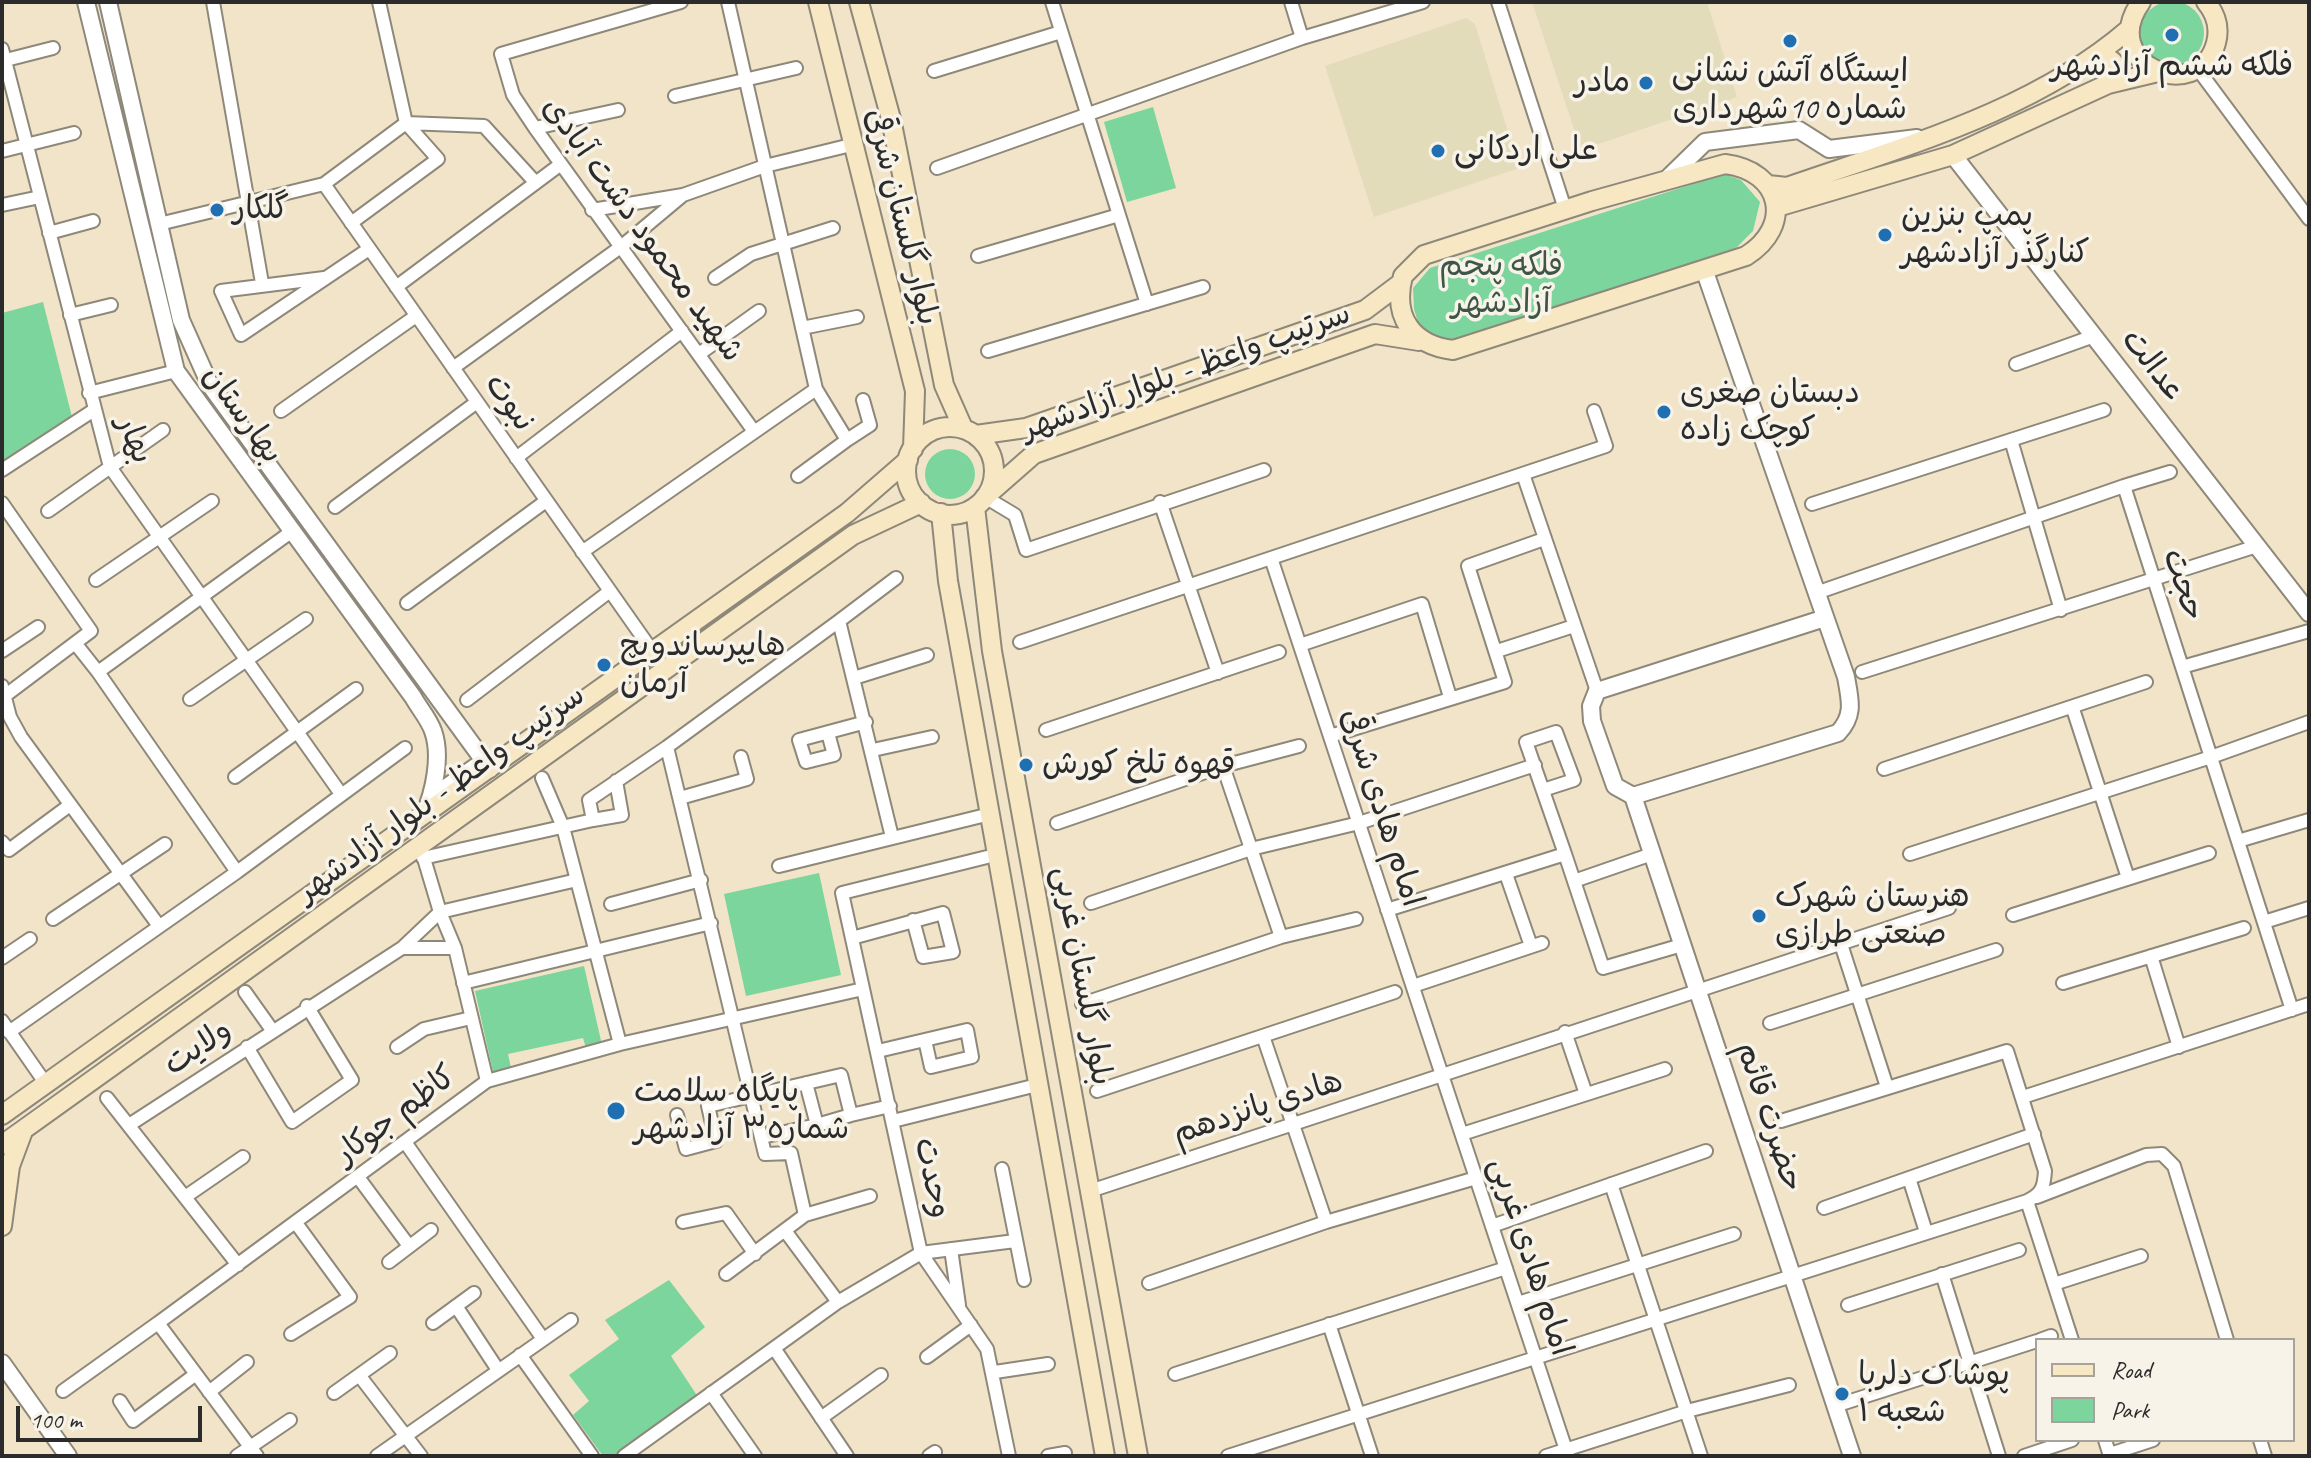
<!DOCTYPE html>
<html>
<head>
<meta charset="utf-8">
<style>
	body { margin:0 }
	#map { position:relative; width:2311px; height:1458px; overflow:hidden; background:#f1e4c8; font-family:Caveat,sans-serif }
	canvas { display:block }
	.frame { position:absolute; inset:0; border:4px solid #2b2b2b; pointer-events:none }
	.legend { position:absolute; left:2035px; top:1338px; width:260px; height:104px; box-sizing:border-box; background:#f7f3e8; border:2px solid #a5a39c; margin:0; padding:10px 14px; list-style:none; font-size:24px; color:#2b2b2b }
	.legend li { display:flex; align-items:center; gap:16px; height:40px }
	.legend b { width:40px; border:2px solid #a5a39c }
	.scale { position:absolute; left:16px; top:1406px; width:186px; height:36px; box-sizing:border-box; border:4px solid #2b2b2b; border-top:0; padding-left:10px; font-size:24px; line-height:28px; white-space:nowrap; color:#2b2b2b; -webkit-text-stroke:6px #f7f3e8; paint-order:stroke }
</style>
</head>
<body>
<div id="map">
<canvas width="2311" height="1458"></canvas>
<div class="frame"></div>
<ul class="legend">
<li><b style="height:10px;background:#f7e8c3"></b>Road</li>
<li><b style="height:22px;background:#7bd59c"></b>Park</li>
</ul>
<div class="scale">100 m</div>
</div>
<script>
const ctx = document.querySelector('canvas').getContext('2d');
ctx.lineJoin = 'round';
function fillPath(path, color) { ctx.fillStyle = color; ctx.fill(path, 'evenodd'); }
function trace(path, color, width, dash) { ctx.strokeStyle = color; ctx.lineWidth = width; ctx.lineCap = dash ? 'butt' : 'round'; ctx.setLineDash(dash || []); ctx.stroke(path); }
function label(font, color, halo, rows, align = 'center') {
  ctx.font = font + ' Caveat,"Playpen Sans Arabic",sans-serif'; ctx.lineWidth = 7; ctx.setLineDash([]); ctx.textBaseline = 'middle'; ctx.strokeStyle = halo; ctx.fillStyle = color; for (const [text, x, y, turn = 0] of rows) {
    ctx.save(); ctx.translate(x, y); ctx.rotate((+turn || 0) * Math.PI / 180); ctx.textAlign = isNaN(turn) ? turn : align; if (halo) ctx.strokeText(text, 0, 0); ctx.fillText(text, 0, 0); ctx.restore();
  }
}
fillPath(new Path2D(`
	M 1532,2 L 1707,2 L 1737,97 L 1581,150 Z
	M 1466,18 L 1475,24 L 1519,168 L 1374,217 L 1325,66 Z`), '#e2dcba');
fillPath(new Path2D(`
	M2140 33a32 32 0 1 1 64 0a32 32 0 1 1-64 0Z
	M 1153,107 L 1176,188 L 1127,202 L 1104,122 Z
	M 1724,174 L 1741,180 L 1760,202 L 1753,231 L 1736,248 L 1441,346 L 1422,336 L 1414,309 L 1413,288 L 1430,268 Z
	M 43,302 L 72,417 L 2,468 L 2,313 Z
	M925 474a25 25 0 1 1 50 0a25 25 0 1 1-50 0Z
	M 819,873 L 841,975 L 746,996 L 724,894 Z
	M 584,966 L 602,1045 L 586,1048 L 583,1038 L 508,1054 L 511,1068 L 493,1072 L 475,991 Z
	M 669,1280 L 705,1327 L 671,1356 L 698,1397 L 614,1456 L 603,1456 L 573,1415 L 589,1401 L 569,1375 L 619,1339 L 605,1320 Z`), '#7bd59c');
const minor = new Path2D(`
	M 213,2 L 262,283
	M 681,2 L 501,54 L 513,95 L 535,128 L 753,430
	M 728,2 L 816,389 L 847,440 L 798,476
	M 1052,2 L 1147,304
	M 1291,2 L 1302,38
	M 1498,2 L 1565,209
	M 2,49 L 110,467 L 341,794
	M 2,61 L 53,48
	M 2197,68 L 2309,219
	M 934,71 L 1061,32
	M 675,96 L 796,68
	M 406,123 L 484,126 L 535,182
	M 535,128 L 618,110
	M 2,151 L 74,133
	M 937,168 L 1302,38 L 1423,2
	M 324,184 L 653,652
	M 2,205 L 40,197
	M 592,210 L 683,195 L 765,166 L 851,145
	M 351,223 L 438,159 L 406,123
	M 159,224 L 324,184 L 406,123 L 379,2
	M 49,233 L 93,221
	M 978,256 L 1119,215
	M 324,278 L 221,291 L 241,335 L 369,249
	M 715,278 L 751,254 L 833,228
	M 396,287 L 561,164
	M 70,315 L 111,305
	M 802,328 L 857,317
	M 988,351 L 1203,287
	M 699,354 L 759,311
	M 2016,364 L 2094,336
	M 453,368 L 622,246 L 683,195
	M 89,393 L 176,371
	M 281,411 L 416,316
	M 847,440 L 870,425 L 863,400
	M 2011,440 L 2061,610
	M 516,458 L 682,331
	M 2,470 L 94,410
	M 1523,474 L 1597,691
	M 2124,486 L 2170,472
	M 985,497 L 1015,515 L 1026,550 L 1264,470
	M 1160,502 L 1218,673
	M 2,503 L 91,631 L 2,698
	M 1812,504 L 2104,410
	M 335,507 L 477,402
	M 48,511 L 163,430
	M 582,552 L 816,389
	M 1271,558 L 1568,1456
	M 96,580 L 212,501
	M 1816,593 L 2124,486 L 2292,1010
	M 407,603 L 546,501
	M 839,621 L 896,578
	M 1020,642 L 1606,446 L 1594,411
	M 75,643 L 98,672 L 291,532
	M 1300,645 L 1422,604 L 1450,697
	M 2,651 L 38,627
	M 1497,651 L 1574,626
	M 2182,667 L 2309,631
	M 98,672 L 237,872
	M 1862,672 L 2257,546
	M 854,678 L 927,655
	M 2,686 L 10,717 L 21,737 L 159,926
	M 190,699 L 306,619
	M 467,700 L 610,591
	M 2073,709 L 2128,878
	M 1046,730 L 1279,652
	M 828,733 L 834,755 L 806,762 L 799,740 L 866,722
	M 1330,736 L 1505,682 L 1468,566 L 1544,539
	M 873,750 L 932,737
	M 1223,766 L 1281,937
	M 1884,769 L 2146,682
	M 235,777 L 356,689
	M 542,778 L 563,827 L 620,1044
	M 616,781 L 622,815 L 593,820 L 589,800 L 667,747
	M 1543,790 L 1574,780 L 1556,732 L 1526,742 L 1565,854
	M 680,798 L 747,779 L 741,757
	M 1057,823 L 1223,766 L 1299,746
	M 2238,841 L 2309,820
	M 2,842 L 9,850 L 70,805
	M 420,845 L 440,912 L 455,948 L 487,1081
	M 1910,854 L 2211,757 L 2309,722
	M 987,857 L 842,893 L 921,1253 L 987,1349 L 1009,1456
	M 423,858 L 593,820
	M 779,866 L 990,814
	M 1506,874 L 1531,946
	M 1574,881 L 1603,968 L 1682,945
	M 1091,903 L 1251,849 L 1359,823 L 1535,765
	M 611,904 L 701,880
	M 1387,910 L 1565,854 L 1574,881 L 1652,854
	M 2013,915 L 2209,853
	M 53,919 L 165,844
	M 2264,922 L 2309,908
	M 852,938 L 943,913 L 953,952 L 923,957 L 913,920
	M 1840,941 L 1887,1087
	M 402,948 L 440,912 L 577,880
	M 2151,956 L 2179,1047
	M 2,958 L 30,939
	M 463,983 L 711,923
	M 2063,983 L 2244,928
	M 1413,986 L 1542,943
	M 245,992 L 272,1030
	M 1082,1004 L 1281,937 L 1356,919
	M 2,1021 L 46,1084
	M 1770,1023 L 1996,950
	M 9,1032 L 237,872 L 405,748
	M 1565,1032 L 1586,1094
	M 1263,1036 L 1326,1222
	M 247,1047 L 292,1122 L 352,1080 L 307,1006
	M 397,1047 L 424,1029 L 471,1018
	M 878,1051 L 967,1030 L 972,1057 L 931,1067 L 925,1040
	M 1097,1091 L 1395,992
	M 2023,1097 L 2309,1004
	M 107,1098 L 238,1265
	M 677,1115 L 686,1149 L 716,1141 L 708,1106 L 841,1075 L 851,1115 L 817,1125 L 806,1083
	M 851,1115 L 890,1106
	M 893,1121 L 1041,1084
	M 129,1125 L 402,948 L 455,948
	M 1462,1134 L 1665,1069
	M 762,1137 L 817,1125
	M 405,1142 L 543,1339
	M 1002,1169 L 1024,1280
	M 358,1177 L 409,1246
	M 1909,1178 L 1926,1232
	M 1611,1184 L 1701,1456
	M 1090,1191 L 1949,908
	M 185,1197 L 243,1157
	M 2037,1197 L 2146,1155 L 2162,1154 L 2174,1166 L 2227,1340
	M 2027,1201 L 2072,1340
	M 1824,1208 L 2034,1134
	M 805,1215 L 791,1153 L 765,1154 L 667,747 L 839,621 L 892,837
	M 683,1222 L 726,1213 L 755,1254
	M 1492,1226 L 1706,1151
	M 786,1232 L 838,1302
	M 951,1249 L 959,1305
	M 389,1262 L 431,1230
	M 726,1274 L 805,1215 L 870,1196
	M 1942,1274 L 1999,1456
	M 1149,1283 L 1326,1222 L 1476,1178
	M 2054,1284 L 2141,1256
	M 1518,1303 L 1734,1234
	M 1848,1305 L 2019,1250
	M 456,1306 L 498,1370
	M 433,1323 L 474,1293
	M 1329,1324 L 1372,1456
	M 291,1334 L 350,1297 L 296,1223
	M 2040,1340 L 2051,1336
	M 774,1348 L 847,1456
	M 520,1355 L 592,1456
	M 927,1357 L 971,1325
	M 995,1372 L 1048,1364
	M 1175,1374 L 1506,1268
	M 359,1375 L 421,1456
	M 63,1391 L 158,1323
	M 209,1392 L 247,1362
	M 334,1393 L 390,1353
	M 711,1393 L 755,1456
	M 120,1401 L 133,1421 L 196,1374
	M 1835,1406 L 2037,1341
	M 821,1418 L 881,1375
	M 2105,1440 L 2110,1456
	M 2260,1440 L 2265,1456
	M 2110,1454 L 2153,1440
	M 237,1456 L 290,1420
	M 257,1456 L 158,1323 L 487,1081 L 620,1044 L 863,989
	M 377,1456 L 571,1320
	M 624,1456 L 838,1302 L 921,1253 L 1015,1241
	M 929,1456 L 935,1452
	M 1048,1456 L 1065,1453
	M 1228,1456 L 2027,1201 C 2042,1194 2044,1187 2045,1171 L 2007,1051 L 1781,1121
	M 1546,1456 L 1687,1411 L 1789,1385
	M 2024,1456 L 2072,1440`);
const tertiary = new Path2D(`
	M 86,2 L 176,371 L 413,697 C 419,708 429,719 433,731 C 442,756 434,792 424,815
	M 108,2 L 181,320 L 210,385 L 490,769
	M 1953,155 L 2309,613
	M 1665,181 L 1705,142 L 1799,130 L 1829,149 L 1917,138
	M 1705,272 L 1846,677 C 1850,700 1855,715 1838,733 L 1633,796 L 1615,786 L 1592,721 L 1591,706 L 1597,691 L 1825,618
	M 1633,796 L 1852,1456
	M 431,798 L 484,761
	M 2,1363 L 68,1456`);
const secondary = new Path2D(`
	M 818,2 L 915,391 L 913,449
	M 859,2 L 891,119 L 944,385 L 963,428
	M 2141,2 C 2096,65 2199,106 2216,43 C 2220,28 2216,14 2206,2
	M 2096,58 C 2115,54 2123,71 2108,84
	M 1725,164 C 1782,171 1794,226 1746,256 L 1453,350 C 1413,345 1392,318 1403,276 L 1424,255 L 1592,201 Z
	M 1768,185 L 1787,187 C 1905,146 2034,111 2129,29
	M 1777,207 L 1953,155 L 2108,84 L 2158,72
	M906 471a44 44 0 1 1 88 0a44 44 0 1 1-88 0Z
	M 976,435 L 1026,428 L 1365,310 L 1401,283
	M 985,497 L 1034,454 L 1375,334 L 1419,341
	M 975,507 L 992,651 L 1138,1456
	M 941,513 L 948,581 L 1105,1456
	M 2,1115 L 847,513 L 908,460
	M 2,1145 L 853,535 L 921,503
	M 2,1226 L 10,1166 L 23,1131`);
trace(minor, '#8e887a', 16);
trace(tertiary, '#8e887a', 20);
trace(secondary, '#8e887a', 22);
trace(minor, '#fff', 12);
trace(tertiary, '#fff', 16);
trace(secondary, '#f7e8c3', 18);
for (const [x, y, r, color] of [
	[2172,35,8,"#1f6fb2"],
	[1790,41,8,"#1f6fb2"],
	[1646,83,8,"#1f6fb2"],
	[1438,151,8,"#1f6fb2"],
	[217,210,8,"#1f6fb2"],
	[1885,235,8,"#1f6fb2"],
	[1664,412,8,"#1f6fb2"],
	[604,665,8,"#1f6fb2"],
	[1026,765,8,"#1f6fb2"],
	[1759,916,8,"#1f6fb2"],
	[616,1111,10,"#1f6fb2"],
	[1842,1394,8,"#1f6fb2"]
]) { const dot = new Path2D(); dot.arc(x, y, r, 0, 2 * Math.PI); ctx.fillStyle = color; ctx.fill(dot); trace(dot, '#f7f3e8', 3); }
label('32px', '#2b2b2b', '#f7f3e8', [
	["فلکه ششم آزادشهر",2172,67,"center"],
	["ایستگاه آتش نشانی",1790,73,"center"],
	["شماره 10شهرداری",1790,110,"center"],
	["مادر",1630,83,"right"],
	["علی اردکانی",1454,151],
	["گلکار",233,210],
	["پمپ بنزین",1901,217],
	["کنارگذر آزادشهر",1901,254],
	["دبستان صغری",1680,394],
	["کوچک زاده",1680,431],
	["هایپرساندویچ",620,647],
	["آرمان",620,684],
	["قهوه تلخ کورش",1042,765],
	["هنرستان شهرک",1775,898],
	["صنعتی طرازی",1775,935],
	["پایگاه سلامت",634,1093],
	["شماره۳ آزادشهر",634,1130],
	["پوشاک دلربا",1858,1376],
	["شعبه ۱",1858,1413]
], 'left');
label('32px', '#2b2b2b', '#f7f3e8', [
	["بلوار گلستان شرقی",901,217,76],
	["شهید محمود دشت آبادی",642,230,54],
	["عدالت",2153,366,52],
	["سرتیپ واعظ - بلوار آزادشهر",1186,372,-20],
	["نبوت",509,403,55],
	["بهارستان",242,415,54],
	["بهار",134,440,68],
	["حجت",2183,585,72],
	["سرتیپ واعظ - بلوار آزادشهر",441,794,-36],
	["امام هادی شرقی",1381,808,72],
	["بلوار گلستان غربی",1082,976,80],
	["ولایت",198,1048,-34],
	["هادی پانزدهم",1258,1108,-18],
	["کاظم جوکار",396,1116,-37],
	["حضرت قائم",1769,1117,72],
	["وحدت",932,1178,78],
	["امام هادی غربی",1530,1257,72]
]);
label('32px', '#3f5647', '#f7f3e8', [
	["فلکه پنجم",1501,267],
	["آزادشهر",1501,304]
]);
</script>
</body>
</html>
